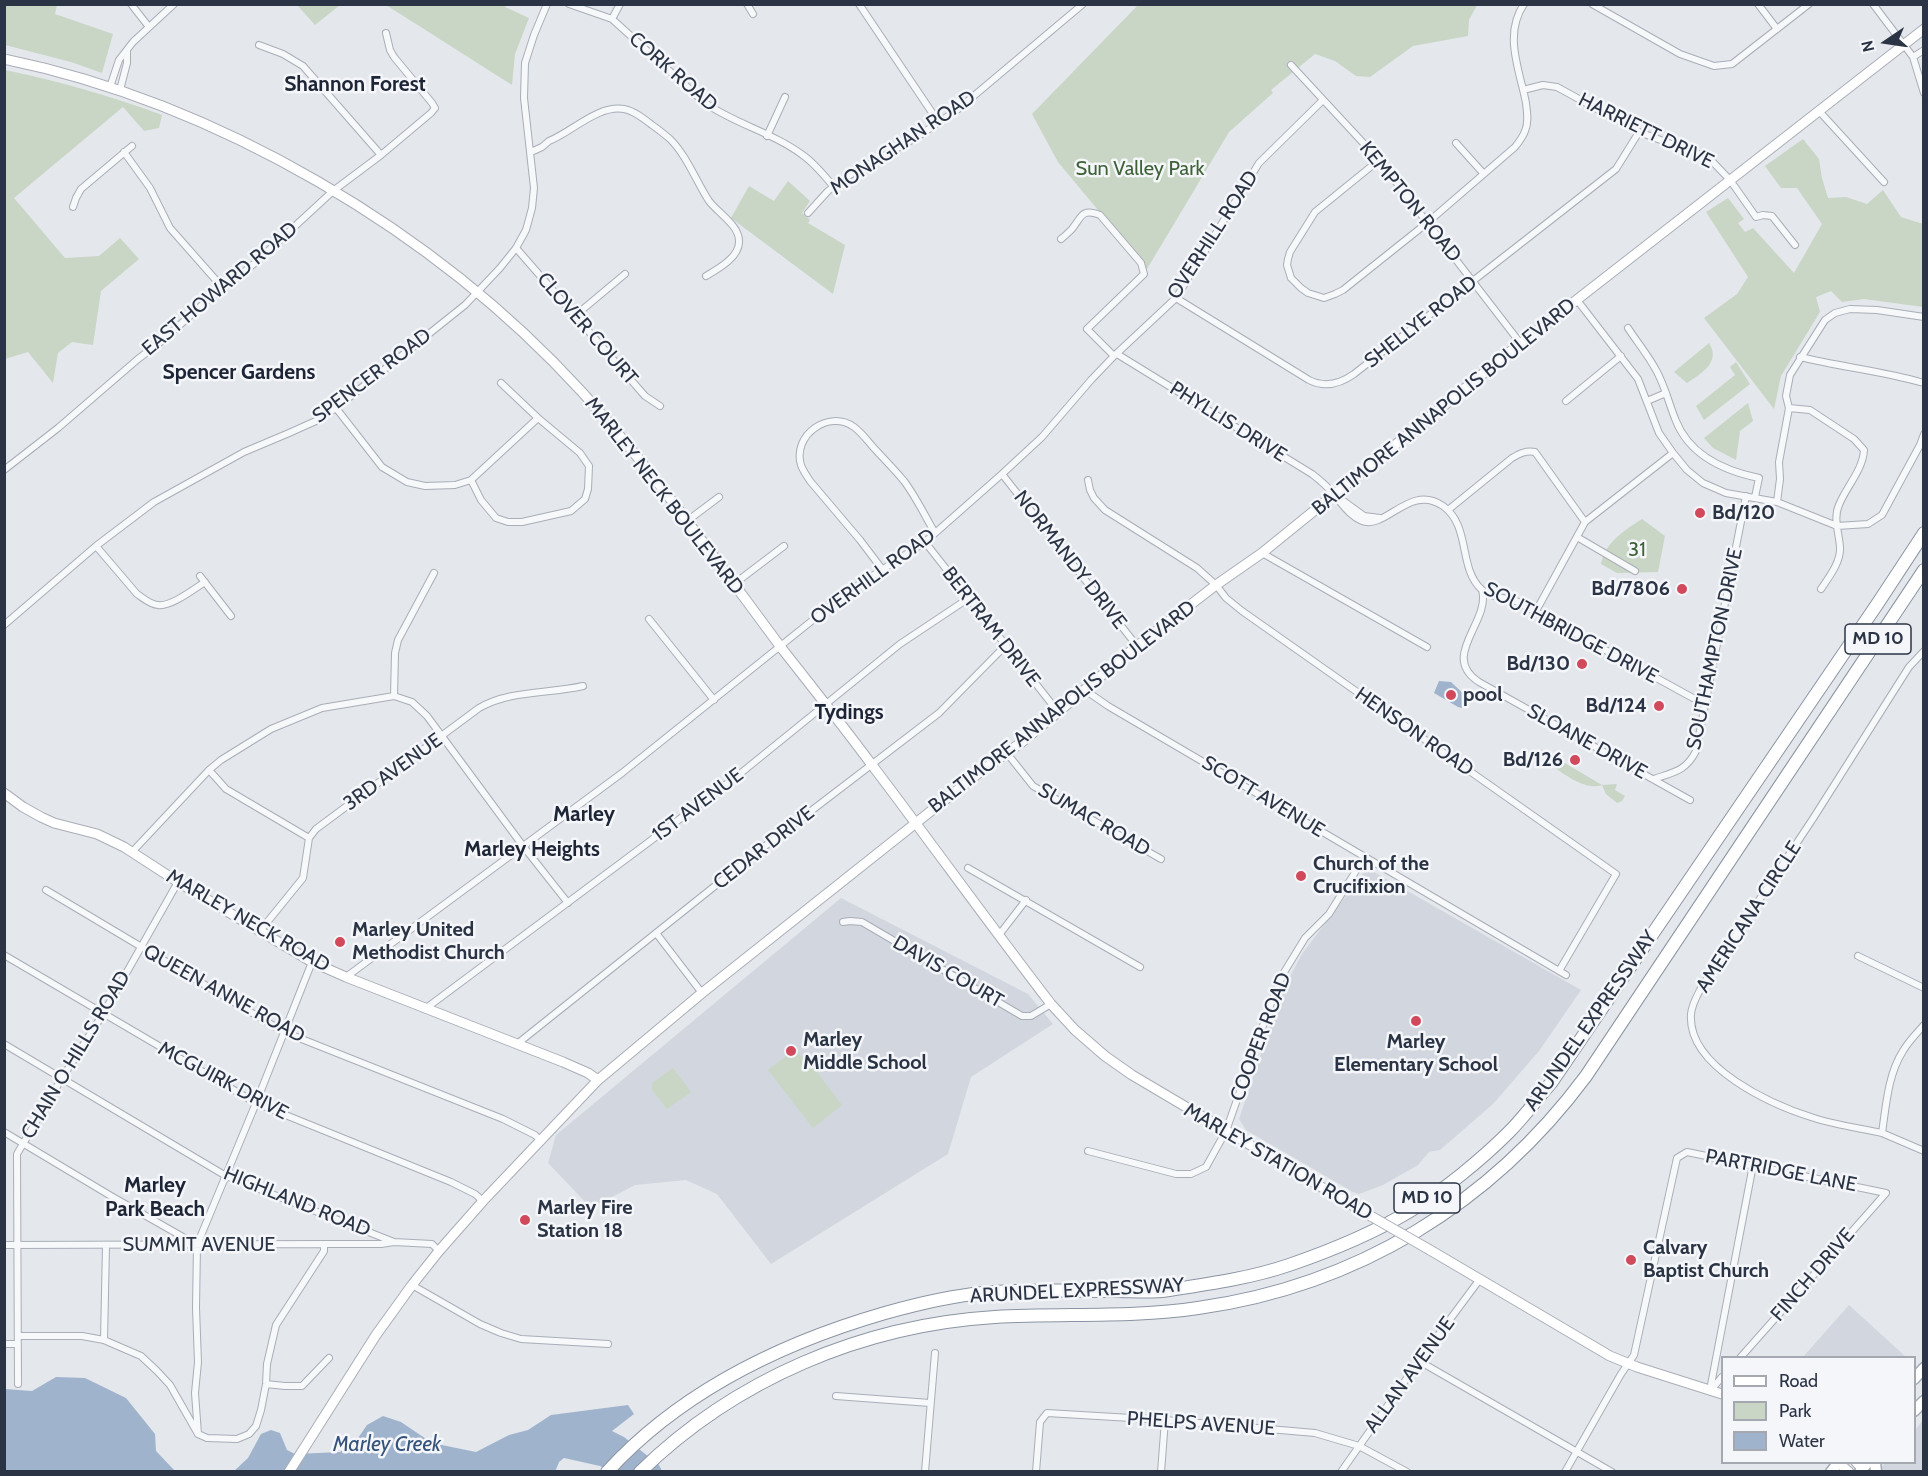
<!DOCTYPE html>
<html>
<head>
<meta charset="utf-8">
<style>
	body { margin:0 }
	#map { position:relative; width:1928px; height:1476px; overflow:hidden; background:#e4e7ec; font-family:Cabin,sans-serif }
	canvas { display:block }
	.frame { position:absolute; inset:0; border:6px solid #2b3445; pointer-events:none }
	.legend { position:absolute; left:1721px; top:1356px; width:195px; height:108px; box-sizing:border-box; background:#f4f6f9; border:2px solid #a4a8b1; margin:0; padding:8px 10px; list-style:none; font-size:18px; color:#2b3445 }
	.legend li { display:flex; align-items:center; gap:12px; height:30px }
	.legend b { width:30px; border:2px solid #a4a8b1 }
	.north { position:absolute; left:1856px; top:12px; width:60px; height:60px; -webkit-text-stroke:4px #f4f6f9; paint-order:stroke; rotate:257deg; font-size:16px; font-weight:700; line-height:24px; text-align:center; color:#2b3445 }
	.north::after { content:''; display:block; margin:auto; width:21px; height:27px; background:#2b3445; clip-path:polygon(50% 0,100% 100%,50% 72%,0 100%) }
</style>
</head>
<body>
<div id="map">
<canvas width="1928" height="1476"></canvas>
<div class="frame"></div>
<ul class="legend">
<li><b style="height:8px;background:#fff"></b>Road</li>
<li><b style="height:16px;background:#c9d6c5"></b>Park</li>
<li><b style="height:16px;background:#9fb4cc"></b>Water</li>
</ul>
<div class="north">N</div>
</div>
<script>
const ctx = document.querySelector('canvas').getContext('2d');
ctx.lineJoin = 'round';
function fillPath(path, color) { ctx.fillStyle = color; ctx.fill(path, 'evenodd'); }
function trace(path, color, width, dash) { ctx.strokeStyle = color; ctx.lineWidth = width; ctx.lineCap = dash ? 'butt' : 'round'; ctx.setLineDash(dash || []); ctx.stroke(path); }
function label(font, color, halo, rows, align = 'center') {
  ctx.font = font + ' Cabin,sans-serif'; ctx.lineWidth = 5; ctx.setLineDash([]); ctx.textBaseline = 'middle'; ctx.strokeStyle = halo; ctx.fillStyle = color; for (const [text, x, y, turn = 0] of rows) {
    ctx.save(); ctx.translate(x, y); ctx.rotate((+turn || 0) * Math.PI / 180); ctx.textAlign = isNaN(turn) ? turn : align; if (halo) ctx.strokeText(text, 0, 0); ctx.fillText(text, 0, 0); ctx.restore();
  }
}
fillPath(new Path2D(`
	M 1364,872 L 1374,872 L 1581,990 L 1539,1051 L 1493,1104 L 1440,1150 L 1429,1152 L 1418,1165 L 1383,1185 L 1359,1194 L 1353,1192 L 1246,1130 L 1239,1119 L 1282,991 L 1302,954 Z
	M 841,898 L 1028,994 L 1053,1024 L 971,1077 L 948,1154 L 771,1264 L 717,1194 L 686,1180 L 635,1185 L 591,1208 L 548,1163 L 556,1135 Z
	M 1849,1305 L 1906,1357 L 1803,1357 Z
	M 1923,1420 L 1923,1471 L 1877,1472 L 1885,1463 L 1914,1462 L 1915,1430 Z`), '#d2d6de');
fillPath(new Path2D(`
	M 4,5 L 57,5 L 55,14 L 113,34 L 102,73 L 71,62 L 5,45 Z
	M 297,5 L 340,5 L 315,25 Z
	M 386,5 L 506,5 L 505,7 L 529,18 L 515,54 L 512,85 Z
	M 1138,5 L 1477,5 L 1469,20 L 1468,36 L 1413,46 L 1370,77 L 1356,76 L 1335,61 L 1315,54 L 1271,90 L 1273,93 L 1229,132 L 1147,269 L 1058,162 L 1032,114 Z
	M 5,70 C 58,81 111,96 162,115 L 159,128 L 144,131 L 123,107 L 14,198 L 65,258 L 99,256 L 120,238 L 139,259 L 101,291 L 93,345 L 72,342 L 58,353 L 53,383 L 28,352 L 5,359 Z
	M 1803,139 L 1819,159 L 1822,178 L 1828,198 L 1846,197 L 1867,204 L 1883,190 L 1901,217 L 1923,224 L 1923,307 L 1864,299 L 1842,302 L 1831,291 L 1816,297 L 1820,312 L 1781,376 L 1774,409 L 1704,318 L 1737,294 L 1748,277 L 1706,212 L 1728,198 L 1744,219 L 1738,223 L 1745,232 L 1753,228 L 1794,273 L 1822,224 L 1797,188 L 1781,188 L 1765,166 Z
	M 788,181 L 810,201 L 802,213 L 810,220 L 808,223 L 845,245 L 833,294 L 731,218 L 749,186 L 774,201 Z
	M 1709,343 C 1721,362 1702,373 1687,383 L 1674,372 Z
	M 1736,362 L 1750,384 L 1704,420 L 1696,406 L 1735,375 L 1730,367 Z
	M 1748,403 L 1753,421 L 1740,431 L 1736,460 L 1713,448 L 1704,438 Z
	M 1642,519 L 1665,536 L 1658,572 L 1617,573 L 1601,564 C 1605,542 1625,530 1642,519 Z
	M 1541,749 L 1602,785 L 1617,784 L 1615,790 L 1625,796 L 1622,801 L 1617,803 L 1606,794 L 1602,785 C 1583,792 1555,768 1541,756 Z
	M 795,1049 L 808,1064 L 810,1063 L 842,1105 L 813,1128 L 768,1070 Z
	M 673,1068 L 691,1092 L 667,1109 L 652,1090 L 652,1083 Z`), '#c9d6c5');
fillPath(new Path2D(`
	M 1439,681 L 1451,682 L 1470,700 L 1462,708 L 1458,707 L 1434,693 Z
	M 56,1377 L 85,1378 L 126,1398 L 155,1434 L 156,1451 L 175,1471 L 5,1471 L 5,1389 L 32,1391 Z
	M 628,1405 L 634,1414 L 612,1431 L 624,1437 L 659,1465 L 662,1471 L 609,1471 L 600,1466 L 564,1458 L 559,1462 L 555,1472 L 355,1472 L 353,1470 L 336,1470 L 333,1472 L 233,1472 L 248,1458 L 261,1434 L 271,1430 L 280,1433 L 287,1450 L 295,1454 L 340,1452 L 356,1441 L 367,1425 L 383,1416 L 401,1422 L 432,1443 L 476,1452 L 509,1435 L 528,1430 L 551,1415 Z`), '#9fb4cc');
trace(new Path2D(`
	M 4,8 L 7,4`), '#9fb4cc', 2);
const street = new Path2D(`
	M 131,4 L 149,27
	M 569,4 L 612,19 L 705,103 C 735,124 774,133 804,156 C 815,164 824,175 833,186
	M 747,4 L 753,14
	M 859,4 L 939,123
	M 1592,4 L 1680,54 L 1714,66 L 1732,64 L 1809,4
	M 1758,4 L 1777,29
	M 1873,4 L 1913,57 L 1924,93
	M 612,19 L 620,4
	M 259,45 L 283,54 L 303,66 L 381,155
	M 1913,57 L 1924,50
	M 1291,65 L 1379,160 L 1521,344
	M 110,87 L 119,60 L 133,42 L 174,4
	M 120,90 L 127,63 L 127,51
	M 1523,90 L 1543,85 L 1557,87 L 1639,132 L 1709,158 L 1730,180 L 1756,217 L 1763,215 L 1772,216 L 1795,245
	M 1819,111 L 1884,182
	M 767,136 L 785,97
	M 1456,143 L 1483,173
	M 124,152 L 150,188 L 170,228 L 222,287
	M 531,152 L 542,147 L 549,141 C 572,132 597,105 624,109 C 634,111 643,118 652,125 C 658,129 664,134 670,139 C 687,156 696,181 709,201 C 718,213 739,225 739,241 C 740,257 718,269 706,276
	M 1379,160 L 1315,212 L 1290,252 L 1288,259 L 1287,265 L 1291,278 L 1301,288 L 1308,293 L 1324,298 L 1335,294 L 1343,290 L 1427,223 L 1515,147 C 1519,142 1523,137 1525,131 C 1529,122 1527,112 1526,103 C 1520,71 1503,35 1524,4
	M 73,207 L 76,198 L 81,189 L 132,146
	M 808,213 L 828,191 L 843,179 L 917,137 L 957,110 L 1083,4
	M 1061,239 C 1065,236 1069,232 1072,229 C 1082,216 1082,208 1100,215 L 1141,263 L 1144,274 L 1087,329 L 1114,356
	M 516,248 L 645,396 L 660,406
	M 1176,298 L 1309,380 C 1325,388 1340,384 1354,374 L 1616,169 L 1639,132
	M 1577,300 L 1638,379 L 1659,433 L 1673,453 L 1687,470 L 1703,483 L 1726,493 L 1777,502 L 1837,526 L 1868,524 L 1882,515 L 1920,445 L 1924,434
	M 576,315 L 625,274
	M 1628,328 C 1637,342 1648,355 1656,370 C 1665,386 1669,404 1676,421 C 1690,456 1725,471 1759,478 L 1755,497
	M 1117,354 L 1312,474 C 1320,480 1328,487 1335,496 C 1343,505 1350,516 1362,521 C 1386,530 1410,483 1443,506 C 1471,526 1458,567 1481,589 C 1489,597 1505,598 1516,601 L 1693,698 L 1707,701
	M 1800,357 C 1841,367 1883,371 1924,383
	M 1566,401 L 1621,356
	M 1647,401 L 1666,393
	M 336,408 L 382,467 L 407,482 L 425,486 L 455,485 L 471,480 L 538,418
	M 1789,408 L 1810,410 L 1854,439 L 1864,450 C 1863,470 1846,487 1839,505 C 1833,518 1839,533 1840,547 C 1841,562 1829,577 1821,589
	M 4,470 L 58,428 L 138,359 L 163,340 L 222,287 L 235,279 L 255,263 L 333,191 L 381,155 L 431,113 L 435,108 L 432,103 L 394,57 L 390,50 L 386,33
	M 1002,474 L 1137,646
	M 471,480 L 481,500 L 496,518 L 508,522 L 522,522 L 571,511 L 585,499 L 588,489 L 589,466 L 580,453 L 538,418 L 501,383
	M 1088,480 L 1090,490 L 1094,498 L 1105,510 L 1197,568 L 1216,585 L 1226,598 L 1242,611 L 1616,874 L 1559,971
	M 1338,497 L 1364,516 L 1380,518
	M 1777,502 L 1780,479 L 1779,462 L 1789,408 L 1786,396 L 1790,375 L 1825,320 L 1835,313 L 1850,309 L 1877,310 L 1924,317
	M 1448,510 L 1512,458 C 1519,454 1526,450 1535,452 L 1585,522
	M 687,521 L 719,497
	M 1577,537 L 1635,571
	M 925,542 L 1058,712
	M 96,546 L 137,594 C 143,598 151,605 158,605 C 171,607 194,589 205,582
	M 1262,553 L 1427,647
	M 882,569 L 860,540 L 810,481 C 807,476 803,471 801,465 C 792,435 829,409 854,427 C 861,432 867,440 873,447 C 883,458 894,469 904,481 C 916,497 925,516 935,533
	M 200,576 L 231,616
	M 734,584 L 784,546
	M 1482,590 C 1491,622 1439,656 1479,682 L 1690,800
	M 1536,611 L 1585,522 L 1673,453
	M 649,619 L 714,700
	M 4,625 L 96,546 L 154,502 L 244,452 L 289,433 L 318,420 L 336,408 L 465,305 L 500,268 L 516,248 L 526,230 L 532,208 L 534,188 L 524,98 L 525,63 L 534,35 L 547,4
	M 1924,651 L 1909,667 L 1814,817 L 1701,988 C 1697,996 1692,1004 1691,1014 C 1687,1067 1772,1105 1814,1118 C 1836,1125 1859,1128 1882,1133 C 1886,1106 1888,1074 1903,1051 C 1908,1042 1916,1034 1924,1025
	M 1085,690 L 1108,706 L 1566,975
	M 394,696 L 395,653 L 398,640 L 434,573
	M 1006,752 L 1033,786 L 1161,859
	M 209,770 L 226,789 L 309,838
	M 1654,779 C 1674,772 1686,771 1696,751 L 1746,496
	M 133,851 L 209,770 L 221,760 L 271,729 L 322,708 L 394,696 L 412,702 L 427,716 L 523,846 L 568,903
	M 968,868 L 1140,967
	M 46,890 L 284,1032 L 503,1119 L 535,1135 L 541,1141
	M 843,922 L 850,921 L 862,922 L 1022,1016 L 1031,1016 L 1051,1004
	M 260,931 L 303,878 L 309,838 L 316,829 L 479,708 C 510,690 548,694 583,686
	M 656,933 L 702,993
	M 999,935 L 1026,900
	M 4,955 L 256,1103 L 451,1182 L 475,1194 L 483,1201
	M 1858,956 L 1924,988
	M 346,977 L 622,773 L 849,591 L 925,542 L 1002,474 L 1042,437 L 1091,380 L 1114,356 L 1176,298 L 1259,163 L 1323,100
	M 425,1009 L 736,777 L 900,644 L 969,598
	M 4,1044 L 226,1176 L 394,1242 L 432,1244 L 439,1251
	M 517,1044 L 760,850 L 939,713 L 1006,645
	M 4,1132 L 111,1196 L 197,1245
	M 1882,1133 L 1924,1151
	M 1088,1151 L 1176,1174 L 1191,1174 L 1206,1167 L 1226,1131 L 1271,1003 L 1283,974 L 1305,938 L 1329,914 L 1364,858
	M 4,1245 L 324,1244 L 381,1244 L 394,1242
	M 412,1285 L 480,1324 L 501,1333 L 521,1339 L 608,1344
	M 18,1336 L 82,1336 L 104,1340 L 127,1350 L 141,1356 L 157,1371 L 170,1385 L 198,1434 L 207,1438 L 237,1439 L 249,1434 L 256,1426 L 261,1410 L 266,1384 L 267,1364 L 276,1325 L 324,1251 L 324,1244
	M 104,1340 L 106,1246
	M 4,1344 L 17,1344
	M 1419,1361 L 1612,1472
	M 18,1384 L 17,1154 L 62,1078 L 103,1014 L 178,882
	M 266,1384 L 285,1386 L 302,1386 L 329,1358
	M 1710,1390 L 1753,1165
	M 1711,1390 L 1722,1377
	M 836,1396 L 930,1403
	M 198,1434 L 195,1393 L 198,1362 L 196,1308 L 197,1245 L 256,1103 L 312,962
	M 925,1472 L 935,1353
	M 1036,1472 L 1040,1422 L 1047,1413 L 1165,1420 L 1315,1433 L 1359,1446 L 1407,1472
	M 1161,1472 L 1165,1420
	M 1341,1472 L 1419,1361 L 1480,1279
	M 1565,1472 L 1621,1374 L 1634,1355 L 1677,1158 L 1687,1152 L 1886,1193 L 1740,1358`);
const secondary = new Path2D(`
	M 4,59 C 218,103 435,231 582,392 C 655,473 718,563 783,650 C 813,688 843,726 872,765 C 932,844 990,925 1051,1004 L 1075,1030 L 1105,1056 L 1132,1075 L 1362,1211
	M 4,793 L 23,807 L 41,817 L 54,823 L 97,834 L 124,847 L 178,882 L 260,931 L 312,962 L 346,977 L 563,1062 L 588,1073 L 598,1080
	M 1430,1250 L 1610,1356 L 1637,1367 L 1722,1394
	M 1838,1462 L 1849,1472
	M 1856,1462 L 1863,1469
	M 289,1472 L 376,1335 L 412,1285 L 439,1251 L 483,1201 L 598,1080 L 702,993 L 980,772 L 1022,742 L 1137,646 L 1216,585 L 1262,553 L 1506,355 L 1924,29`);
const primary = new Path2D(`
	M 1914,1379 L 1924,1368
	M 1914,1411 L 1924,1401
	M 1875,1462 L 1876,1472
	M 1831,1472 L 1839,1462
	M 1860,1472 L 1868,1462`);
const highway = new Path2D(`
	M 607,1472 C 681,1391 781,1343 885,1313 C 917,1304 950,1296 983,1293 C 1027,1289 1072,1291 1116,1291 C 1133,1291 1152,1293 1169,1290 C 1209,1284 1251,1278 1289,1265 C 1327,1252 1375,1232 1410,1211 C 1443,1191 1482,1159 1509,1132 C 1524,1117 1537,1099 1551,1083 L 1878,603 L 1924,533
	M 640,1472 C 735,1379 863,1325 995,1317 C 1063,1313 1131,1318 1198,1308 C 1356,1286 1491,1204 1586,1076 L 1924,570`);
trace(street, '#a9aeb7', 8);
trace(secondary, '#a9aeb7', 11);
trace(primary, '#a3abb8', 13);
trace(highway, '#8b94a3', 14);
trace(street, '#f7f8fa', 6);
trace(secondary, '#fff', 9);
trace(primary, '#fff', 10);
trace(highway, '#fff', 12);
const secondaryBridge = new Path2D(`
	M 1362,1211 L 1430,1250`);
trace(secondaryBridge, '#a9aeb7', 11, []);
trace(secondaryBridge, '#fff', 9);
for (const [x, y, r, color] of [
	[1700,513,6,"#d1495b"],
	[1682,589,6,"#d1495b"],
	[1582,664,6,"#d1495b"],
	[1451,695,6,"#d1495b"],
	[1659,706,6,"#d1495b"],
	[1575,760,6,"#d1495b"],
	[1301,876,6,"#d1495b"],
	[340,942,6,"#d1495b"],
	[1416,1021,6,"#d1495b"],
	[791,1051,6,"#d1495b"],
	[525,1220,6,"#d1495b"],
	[1631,1260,6,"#d1495b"]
]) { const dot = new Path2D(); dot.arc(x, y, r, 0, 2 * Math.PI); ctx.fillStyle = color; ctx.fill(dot); trace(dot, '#f4f6f9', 2); }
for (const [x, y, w] of [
	[1878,639,66],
	[1427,1198,66]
]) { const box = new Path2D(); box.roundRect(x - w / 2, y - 15, w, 30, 4.5); ctx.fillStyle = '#f4f6f9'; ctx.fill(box); trace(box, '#2b3445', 1.5); }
label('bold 18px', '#2b3445', null, [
	["MD 10",1878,639],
	["MD 10",1427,1198]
]);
label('20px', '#2b3445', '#f4f6f9', [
	["CORK ROAD",673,72,41],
	["HARRIETT DRIVE",1646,131,26],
	["MONAGHAN ROAD",903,143,-34],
	["KEMPTON ROAD",1410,202,51],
	["OVERHILL ROAD",1213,235,-57],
	["EAST HOWARD ROAD",220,289,-40],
	["SHELLYE ROAD",1421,322,-38],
	["CLOVER COURT",587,329,49],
	["SPENCER ROAD",372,376,-37],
	["BALTIMORE ANNAPOLIS BOULEVARD",1444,407,-39],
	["PHYLLIS DRIVE",1228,422,32],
	["MARLEY NECK BOULEVARD",664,496,52],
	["NORMANDY DRIVE",1070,560,52],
	["OVERHILL ROAD",873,577,-36],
	["BERTRAM DRIVE",991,627,52],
	["SOUTHBRIDGE DRIVE",1571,633,28],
	["SOUTHAMPTON DRIVE",1715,649,-78],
	["BALTIMORE ANNAPOLIS BOULEVARD",1062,707,-38],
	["HENSON ROAD",1414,732,35],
	["SLOANE DRIVE",1587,742,29],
	["3RD AVENUE",393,772,-36],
	["SCOTT AVENUE",1263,797,31],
	["1ST AVENUE",698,805,-37],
	["SUMAC ROAD",1094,820,30],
	["CEDAR DRIVE",764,848,-38],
	["AMERICANA CIRCLE",1749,917,-57],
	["MARLEY NECK ROAD",248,921,30],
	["DAVIS COURT",948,972,30],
	["QUEEN ANNE ROAD",224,994,29],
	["ARUNDEL EXPRESSWAY",1591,1021,-55],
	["COOPER ROAD",1261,1037,-69],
	["CHAIN O HILLS ROAD",76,1055,-59],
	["MCGUIRK DRIVE",223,1081,28],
	["MARLEY STATION ROAD",1278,1162,30],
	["PARTRIDGE LANE",1781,1171,11],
	["HIGHLAND ROAD",297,1202,22],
	["SUMMIT AVENUE",199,1245],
	["FINCH DRIVE",1813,1275,-49],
	["ARUNDEL EXPRESSWAY",1077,1291,-3],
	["ALLAN AVENUE",1410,1375,-54],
	["PHELPS AVENUE",1201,1424,4]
]);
label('20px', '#3f6138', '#f4f6f9', [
	["Sun Valley Park",1140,169],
	["31",1637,550]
]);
label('bold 20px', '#2b3445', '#f4f6f9', [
	["Bd/120",1712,513],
	["Bd/7806",1670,589,"right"],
	["Bd/130",1570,664,"right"],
	["pool",1463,695],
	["Bd/124",1647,706,"right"],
	["Bd/126",1563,760,"right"],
	["Church of the",1313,864],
	["Crucifixion",1313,887],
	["Marley United",352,930],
	["Methodist Church",352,953],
	["Marley",803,1040],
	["Middle School",803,1063],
	["Marley",1416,1042,"center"],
	["Elementary School",1416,1065,"center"],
	["Marley Fire",537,1208],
	["Station 18",537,1231],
	["Calvary",1643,1248],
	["Baptist Church",1643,1271]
], 'left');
label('bold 21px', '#1d2536', '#f4f6f9', [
	["Shannon Forest",355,85],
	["Spencer Gardens",239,373],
	["Tydings",849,713],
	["Marley",584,815],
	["Marley Heights",532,850],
	["Marley",155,1186],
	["Park Beach",155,1210]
]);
label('italic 21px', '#34527a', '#f4f6f9', [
	["Marley Creek",387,1445]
]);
</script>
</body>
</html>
